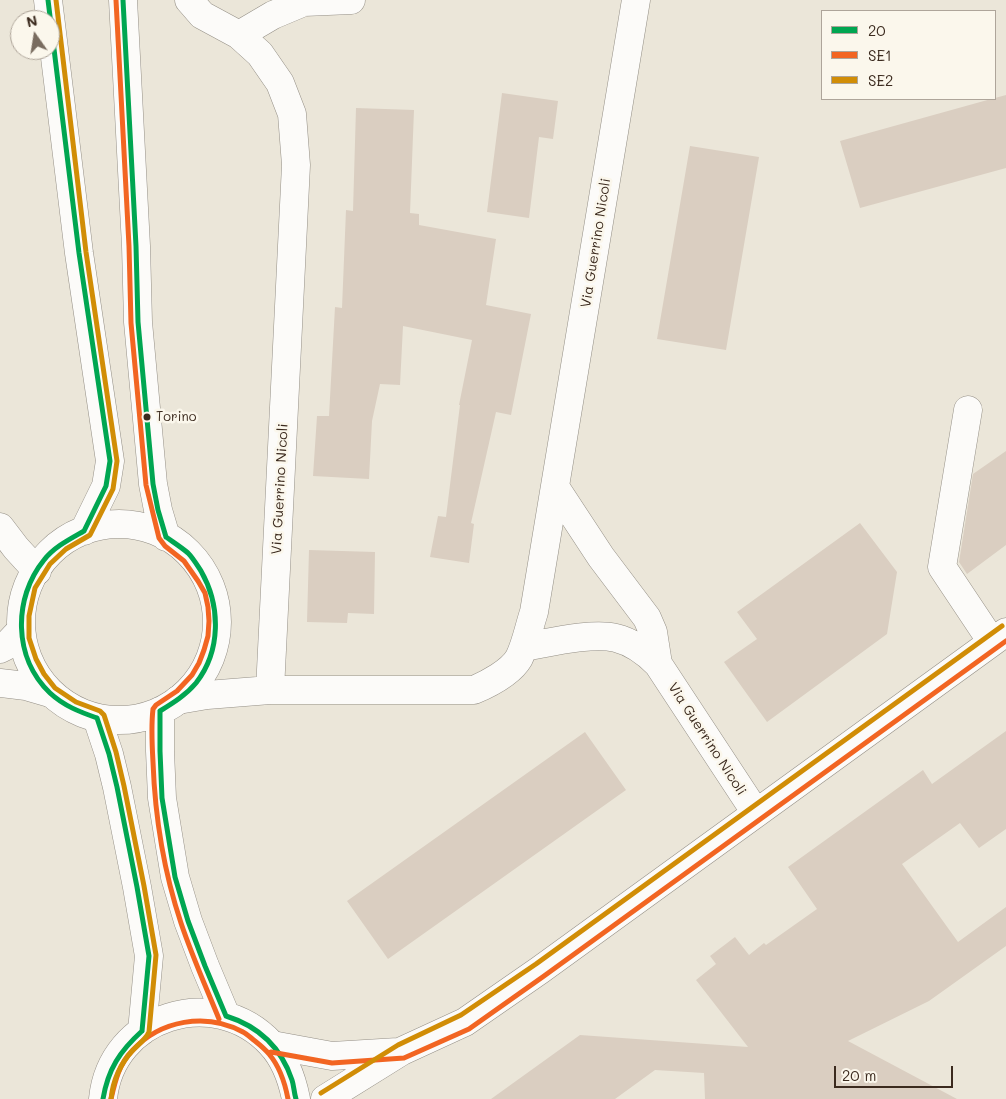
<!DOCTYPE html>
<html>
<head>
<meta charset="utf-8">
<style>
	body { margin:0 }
	#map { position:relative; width:1006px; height:1099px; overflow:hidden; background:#ebe6d9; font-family:Mali,sans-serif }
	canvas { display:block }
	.legend { position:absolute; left:821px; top:10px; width:175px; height:90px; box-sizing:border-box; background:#fbf7ec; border:1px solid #aea59a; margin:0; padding:6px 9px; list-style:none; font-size:15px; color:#3b2a1e }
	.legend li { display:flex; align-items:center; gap:10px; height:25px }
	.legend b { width:25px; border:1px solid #aea59a }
	.north { position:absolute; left:10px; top:10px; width:50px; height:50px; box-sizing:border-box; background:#fbf7ec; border:1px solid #aea59a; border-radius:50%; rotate:347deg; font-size:14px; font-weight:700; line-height:20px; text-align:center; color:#3b2a1e }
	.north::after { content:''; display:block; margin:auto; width:18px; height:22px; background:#796c5f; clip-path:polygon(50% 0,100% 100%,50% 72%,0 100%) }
	.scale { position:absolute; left:834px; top:1066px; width:119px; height:22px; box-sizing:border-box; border:2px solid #3b2a1e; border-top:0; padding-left:6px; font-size:15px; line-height:18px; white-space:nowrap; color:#3b2a1e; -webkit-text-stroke:4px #fbf7ec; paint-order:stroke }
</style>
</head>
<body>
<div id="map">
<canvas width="1006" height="1099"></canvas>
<ul class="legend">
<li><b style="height:6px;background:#00a651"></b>20</li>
<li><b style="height:6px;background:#f26522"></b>SE1</li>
<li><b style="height:6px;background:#d18d06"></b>SE2</li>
</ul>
<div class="north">N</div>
<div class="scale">20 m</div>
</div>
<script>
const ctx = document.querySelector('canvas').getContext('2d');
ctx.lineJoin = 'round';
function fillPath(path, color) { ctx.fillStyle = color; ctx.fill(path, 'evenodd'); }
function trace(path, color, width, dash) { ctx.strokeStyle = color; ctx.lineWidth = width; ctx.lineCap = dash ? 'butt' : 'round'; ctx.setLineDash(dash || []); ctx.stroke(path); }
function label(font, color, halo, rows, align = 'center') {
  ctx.font = font + ' Mali,sans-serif'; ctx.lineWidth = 5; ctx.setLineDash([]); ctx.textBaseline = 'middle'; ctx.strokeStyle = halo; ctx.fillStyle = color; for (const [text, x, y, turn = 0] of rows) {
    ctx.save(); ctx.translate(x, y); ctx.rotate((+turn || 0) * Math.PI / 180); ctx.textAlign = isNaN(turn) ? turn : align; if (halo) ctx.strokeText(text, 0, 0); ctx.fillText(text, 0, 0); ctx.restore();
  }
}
fillPath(new Path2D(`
	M 502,93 L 558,101 L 553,139 L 539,137 L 529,218 L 487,212 Z
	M 1006,95 L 1006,168 L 860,208 L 840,141 L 991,99 L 995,99 L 995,98 Z
	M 356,108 L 414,110 L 410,213 L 419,214 L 419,225 L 496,239 L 486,305 L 531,314 L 511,415 L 496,412 L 471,523 L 474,524 L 469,563 L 430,557 L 438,516 L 446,517 L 460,405 L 459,405 L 472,340 L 403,326 L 400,385 L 380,384 L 372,421 L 369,479 L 313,476 L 317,416 L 329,416 L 335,307 L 342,308 L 346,210 L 353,211 Z
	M 690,146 L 759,157 L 726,350 L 657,339 Z
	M 1006,451 L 1006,545 L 967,574 L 959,562 L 973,474 Z
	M 860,523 L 897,572 L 887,634 L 767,722 L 724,662 L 757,639 L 737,612 Z
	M 309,550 L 375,552 L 374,614 L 348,613 L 347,623 L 307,622 Z
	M 1006,731 L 1006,829 L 979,848 L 960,823 L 902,864 L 958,942 L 1006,907 L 1006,946 L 929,1001 L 848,1041 L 957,1099 L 705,1099 L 704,1073 L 655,1070 L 615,1099 L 491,1099 L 580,1035 L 748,1047 L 696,980 L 716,964 L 710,956 L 735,937 L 749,955 L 764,943 L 766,945 L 817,909 L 788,867 L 923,770 L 932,784 Z
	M 585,732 L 626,790 L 388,959 L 347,901 Z`), '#dacec1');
const minor = new Path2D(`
	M 189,0 L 202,15 L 239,35 L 273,15 L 304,2 L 351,0
	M 239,35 L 260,54 L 280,83 L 292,114 L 296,165 L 270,690
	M 968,410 L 942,567 L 992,642
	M 555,487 L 601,557 L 647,618 L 653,632 L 658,664
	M 0,527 L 16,548 L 37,571
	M 524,647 C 548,643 592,632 616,638 C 632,642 646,652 658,664 L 756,813
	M 0,649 L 6,646 L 21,630
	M 0,683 L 26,686 L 50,693
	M 178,700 L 207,695 L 270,690 L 474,690 C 488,684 511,672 519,658 C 526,644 529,627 534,612 L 636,0
	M 272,1045 L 332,1056 L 398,1052
	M 325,1099 L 402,1051 L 465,1022 L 540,970 L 1006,632`);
const major = new Path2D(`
	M 48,0 L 79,253 L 110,461 L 106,486 L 84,531
	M 123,0 L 136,246 L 138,322 L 153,484 L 158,510 L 166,537
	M21 622a98 98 0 1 1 196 0a98 98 0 1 1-196 0Z
	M 160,711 L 160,751 L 162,798 L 175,877 L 188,921 L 205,966 L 226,1016
	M 97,718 L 109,754 L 117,787 L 137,887 L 149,956 L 142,1031
	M 103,1099 C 111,1016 214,983 271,1044 C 285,1059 292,1079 296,1099`);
trace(minor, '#948f86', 29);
trace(major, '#948f86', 29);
trace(minor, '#fcfbf9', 28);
trace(major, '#fcfbf9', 28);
trace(new Path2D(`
	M 48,0 L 79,253 L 110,461 L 106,486 L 84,531
	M 123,0 L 136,246 L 138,322 L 153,484 L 158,510 L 166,537
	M 84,531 C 70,539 54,547 44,560 C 13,598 13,658 50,693 C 64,706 80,712 97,718
	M 160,711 L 160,751 L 162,798 L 175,877 L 188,921 L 205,966 L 226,1016
	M 160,711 C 173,703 186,695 196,683 C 221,651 221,606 201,571 C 197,565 193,558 188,553 C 181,547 173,542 166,537
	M 97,718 L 109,754 L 117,787 L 137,887 L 149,956 L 142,1031
	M 226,1016 C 258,1026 281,1047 292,1080 C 294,1086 294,1093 296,1099
	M 103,1099 C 108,1069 120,1051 142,1031`), '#00a651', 5);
trace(new Path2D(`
	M 116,0 L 129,246 L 131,323 L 146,485 L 159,538 L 165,546 L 184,561 L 198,581 L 205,593 L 208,607 L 209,621 L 208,636 L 204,650 L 199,663 L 192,675 L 177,691 L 156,705 L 153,709 C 151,726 152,745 153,762 C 155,817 164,872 181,923 C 192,956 206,987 219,1019
	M 271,1052 L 332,1063 L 404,1058 L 469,1029 L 544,976 L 1006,641
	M 111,1099 C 115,1082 119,1064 132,1051 C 160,1020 206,1012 243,1032 C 247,1034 251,1038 255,1041 C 260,1045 265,1049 269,1054 C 280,1067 285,1083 288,1099`), '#f26522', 5);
trace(new Path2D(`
	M 56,0 L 86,252 L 117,461 L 113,489 L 90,535 L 66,549 L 50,564 L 35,588 L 29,616 L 29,638 L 36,659 L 44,674 L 55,688 L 76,702 L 100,711 L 104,715 L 116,752 L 124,786 L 144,886 L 156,955 L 149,1032 C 146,1039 139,1044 133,1050 C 120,1064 113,1080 111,1099
	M 321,1093 L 398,1045 L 461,1015 L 536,964 L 1002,626`), '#d18d06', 5);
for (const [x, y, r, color] of [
	[147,417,4.5,"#3b2a1e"]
]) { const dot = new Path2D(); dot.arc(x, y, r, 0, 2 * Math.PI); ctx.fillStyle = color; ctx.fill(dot); trace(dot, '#fbf7ec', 2); }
label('13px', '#3b2a1e', '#fbf7ec', [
	["Torino",156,417]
], 'left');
label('14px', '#3b2a1e', '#fbf7ec', [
	["Via Guerrino Nicoli",596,243,-81],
	["Via Guerrino Nicoli",280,489,-87],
	["Via Guerrino Nicoli",707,739,57]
]);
</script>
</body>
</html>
